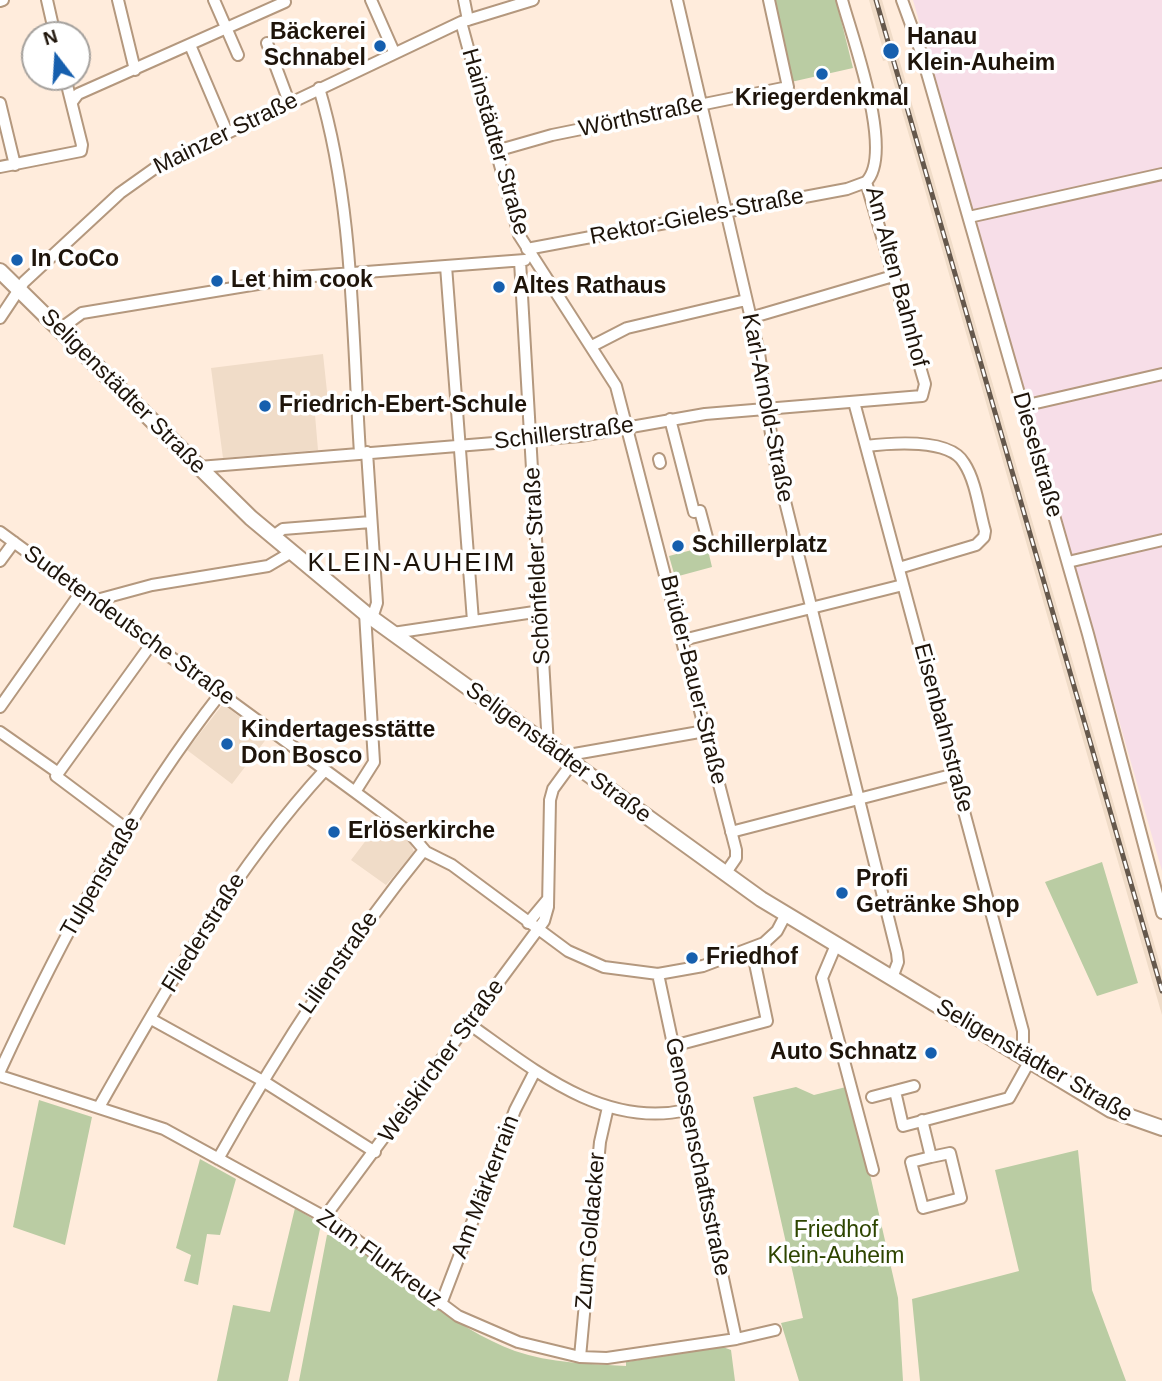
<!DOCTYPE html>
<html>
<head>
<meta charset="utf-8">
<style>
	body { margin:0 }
	#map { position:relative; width:1162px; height:1381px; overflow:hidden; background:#ffecdc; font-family:Helvetica,sans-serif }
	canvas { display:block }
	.north { position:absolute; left:21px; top:21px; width:70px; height:70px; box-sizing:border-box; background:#fff; border:2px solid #a5a19d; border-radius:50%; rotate:343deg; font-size:19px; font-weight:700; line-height:28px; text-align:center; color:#1e140a }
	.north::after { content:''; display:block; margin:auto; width:24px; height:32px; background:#165fae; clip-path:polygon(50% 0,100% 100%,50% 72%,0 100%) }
</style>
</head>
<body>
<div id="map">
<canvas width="1162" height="1381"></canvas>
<div class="north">N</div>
</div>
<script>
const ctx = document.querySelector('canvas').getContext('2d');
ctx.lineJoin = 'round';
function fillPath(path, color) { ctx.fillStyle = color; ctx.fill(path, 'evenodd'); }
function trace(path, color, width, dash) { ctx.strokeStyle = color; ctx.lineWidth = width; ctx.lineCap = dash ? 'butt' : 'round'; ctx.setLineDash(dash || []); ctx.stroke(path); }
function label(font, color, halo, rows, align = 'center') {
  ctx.font = font + ' Helvetica,sans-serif'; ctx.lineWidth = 7; ctx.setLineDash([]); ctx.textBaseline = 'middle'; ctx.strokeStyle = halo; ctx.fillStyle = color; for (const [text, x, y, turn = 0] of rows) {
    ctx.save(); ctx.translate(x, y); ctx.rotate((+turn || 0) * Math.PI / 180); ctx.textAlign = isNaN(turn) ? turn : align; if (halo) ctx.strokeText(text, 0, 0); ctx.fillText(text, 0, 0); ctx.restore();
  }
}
fillPath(new Path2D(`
	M 913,0 L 1162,0 L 1162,871 Z`), '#f7dee8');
fillPath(new Path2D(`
	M 869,0 L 882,0 L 1162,971 L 1162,1015 L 920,173 L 887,60 L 883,61 L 881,54 L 884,53 Z
	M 323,354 L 328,401 L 314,403 L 318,450 L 223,458 L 211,368 Z
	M 223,704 L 267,738 L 232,784 L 187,750 Z
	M 383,818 L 409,839 L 414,852 L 386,885 L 351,860 Z`), '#f0dcc8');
fillPath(new Path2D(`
	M 773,0 L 836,0 L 853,68 L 791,82 Z
	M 707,546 L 712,567 L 675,577 L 669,556 Z
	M 1102,862 L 1138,983 L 1097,996 L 1045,882 Z
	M 850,1086 L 898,1298 L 903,1381 L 799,1381 L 781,1323 L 803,1318 L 753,1097 L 796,1087 L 814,1095 Z
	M 39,1100 L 92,1117 L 65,1245 L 13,1227 Z
	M 1078,1150 L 1092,1290 L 1126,1381 L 920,1381 L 912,1299 L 1019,1271 L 995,1170 Z
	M 200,1159 L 236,1179 L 220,1235 L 207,1234 L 198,1285 L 184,1281 L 191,1255 L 176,1248 Z
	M 295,1208 L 321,1224 L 288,1381 L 217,1381 L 233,1305 L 270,1312 Z
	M 344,1234 C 397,1276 451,1327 515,1351 C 550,1363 590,1364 626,1366 L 626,1362 L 723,1347 L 731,1350 L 735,1381 L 299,1381 L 327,1235 Z`), '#bacca3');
const minor = new Path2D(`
	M 47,0 L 55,35
	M 118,0 L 135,70
	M 214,0 L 238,55
	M 371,0 L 394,52
	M 464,0 L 468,20
	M 677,0 L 759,353 L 775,461 L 897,953 L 898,962 L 892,978
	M 902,0 L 921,52 L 1088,634 L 1162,913
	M 0,1 L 3,0
	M 461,22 L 519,235 L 616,386 L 736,850 L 736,858 L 725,874
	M 267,43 L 289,102
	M 190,45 L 227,132
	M 319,88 C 354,205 352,333 360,453
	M 72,102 L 78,94 L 285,2
	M 0,103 L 15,165
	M 496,151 L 552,135 L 788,87 L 769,0
	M 0,167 L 81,151 L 82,145 L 65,77
	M 969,217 L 1162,174
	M 527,249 L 847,189 L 866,182
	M 520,261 L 548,746
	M 446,266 L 473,621
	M 0,318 L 24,282 L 120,193 L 158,166 L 461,22 L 533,0
	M 750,318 L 893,276
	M 60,329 L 82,313 L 300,277 L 525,260
	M 592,346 L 627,328 L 746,300
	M 854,402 L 1023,1031 L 1023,1041 L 1017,1054
	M 1023,406 L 1162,374
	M 670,419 L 694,512 L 700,511 L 708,541
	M 866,446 C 891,443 950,438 964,463 C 976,481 979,510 985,531 L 984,537 L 976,545 L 899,568
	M 367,452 L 377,603 L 372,618
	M 659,459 L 660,463
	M 199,467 L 580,436 L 705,414 L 922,396 L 925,384 L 866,182 C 895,153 852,37 842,0
	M 0,532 L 355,792 L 409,832 L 426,852 L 452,865 L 568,951 L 604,967 L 658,974 L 703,966 L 764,943 L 777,931 L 786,914
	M 272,537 L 283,529 L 371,522
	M 0,561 L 14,542
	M 1068,562 L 1162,540
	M 93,601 L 152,585 L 268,566 L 290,553
	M 393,633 L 541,611
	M 683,640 L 903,585
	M 0,707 L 81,592
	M 0,732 L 57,772
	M 563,756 L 705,731
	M 355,792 L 374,762 L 365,613
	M 128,830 L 56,776 L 152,643
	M 731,832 L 955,774
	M 528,923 L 548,899
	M 836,945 L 822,978 L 873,1170
	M 658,974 L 736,1339
	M 151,1019 L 263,1081 L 375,1152
	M 469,1024 C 533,1069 603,1129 687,1110
	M 673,1046 L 767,1021 L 752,949
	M 0,1071 C 61,939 131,808 221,693
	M 0,1076 L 164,1129 L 330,1220 L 458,1316 L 518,1342 L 580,1357 L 607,1358 L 736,1339 L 775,1330
	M 895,1091 L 914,1086
	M 872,1097 L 895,1091 L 903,1126 L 1009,1098 L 1029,1062
	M 99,1107 C 166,989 233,870 325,770
	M 922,1120 L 931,1157 L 950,1153 L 961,1198 L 923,1208 L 911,1162 L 931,1157
	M 218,1159 C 279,1050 345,947 424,850
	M 324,1218 L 544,921 L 548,907 L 550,800 L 553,789 L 572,763
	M 441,1304 L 515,1110 L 535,1071
	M 580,1357 L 600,1142 L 608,1107`);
const major = new Path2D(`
	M 0,271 L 251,518 L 365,613 L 761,899 L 1111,1110 L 1162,1128`);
trace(minor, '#b4987e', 14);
trace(major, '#b4987e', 18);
trace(minor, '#fff', 10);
trace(major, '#fff', 14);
const rail = new Path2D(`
	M 876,0 L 1162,991`);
trace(rail, '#65584c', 5);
trace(rail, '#fff', 2.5, [8]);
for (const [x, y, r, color] of [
	[380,46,7,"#165fae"],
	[891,51,9,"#165fae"],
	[822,74,7,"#165fae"],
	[17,260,7,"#165fae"],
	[217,281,7,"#165fae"],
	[499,287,7,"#165fae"],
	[265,406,7,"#165fae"],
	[678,546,7,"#165fae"],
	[227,744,7,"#165fae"],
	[334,832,7,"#165fae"],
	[842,893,7,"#165fae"],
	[692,958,7,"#165fae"],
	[931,1053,7,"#165fae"]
]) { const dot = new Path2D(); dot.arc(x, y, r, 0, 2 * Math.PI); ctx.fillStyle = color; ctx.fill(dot); trace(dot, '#fff', 2.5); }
label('bold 23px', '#1e140a', '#fff', [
	["Bäckerei",366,33,"right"],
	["Schnabel",366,59,"right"],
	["Hanau",907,38],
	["Klein-Auheim",907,64],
	["Kriegerdenkmal",822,99,"center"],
	["In CoCo",31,260],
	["Let him cook",231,281],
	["Altes Rathaus",513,287],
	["Friedrich-Ebert-Schule",279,406],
	["Schillerplatz",692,546],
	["Kindertagesstätte",241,731],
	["Don Bosco",241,757],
	["Erlöserkirche",348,832],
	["Profi",856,880],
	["Getränke Shop",856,906],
	["Friedhof",706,958],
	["Auto Schnatz",917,1053,"right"]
], 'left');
label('23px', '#1e140a', '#fff', [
	["Wörthstraße",641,117,-12],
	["Mainzer Straße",226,134,-26],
	["Hainstädter Straße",495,142,74],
	["Rektor-Gieles-Straße",697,217,-11],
	["Am Alten Bahnhof",896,277,75],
	["Seligenstädter Straße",123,392,45],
	["Karl-Arnold-Straße",767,408,79],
	["Schillerstraße",564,434,-7],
	["Dieselstraße",1037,455,74],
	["Schönfelder Straße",538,566,-93],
	["Sudetendeutsche Straße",129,626,36],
	["Brüder-Bauer-Straße",693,680,76],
	["Eisenbahnstraße",943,728,75],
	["Seligenstädter Straße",558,753,36],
	["Tulpenstraße",101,877,-60],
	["Fliederstraße",204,933,-58],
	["Lilienstraße",339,963,-55],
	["Weiskircher Straße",442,1061,-54],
	["Seligenstädter Straße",1034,1061,30],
	["Genossenschaftsstraße",697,1157,78],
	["Am Märkerrain",486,1187,-69],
	["Zum Goldacker",591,1231,-85],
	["Zum Flurkreuz",379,1259,36]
]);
label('23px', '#2e4500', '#fff', [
	["Friedhof",836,1231],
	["Klein-Auheim",836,1257]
]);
ctx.letterSpacing = '2px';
label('26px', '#1e140a', '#fff', [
	["KLEIN-AUHEIM",412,564]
]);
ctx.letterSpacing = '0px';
</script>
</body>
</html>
